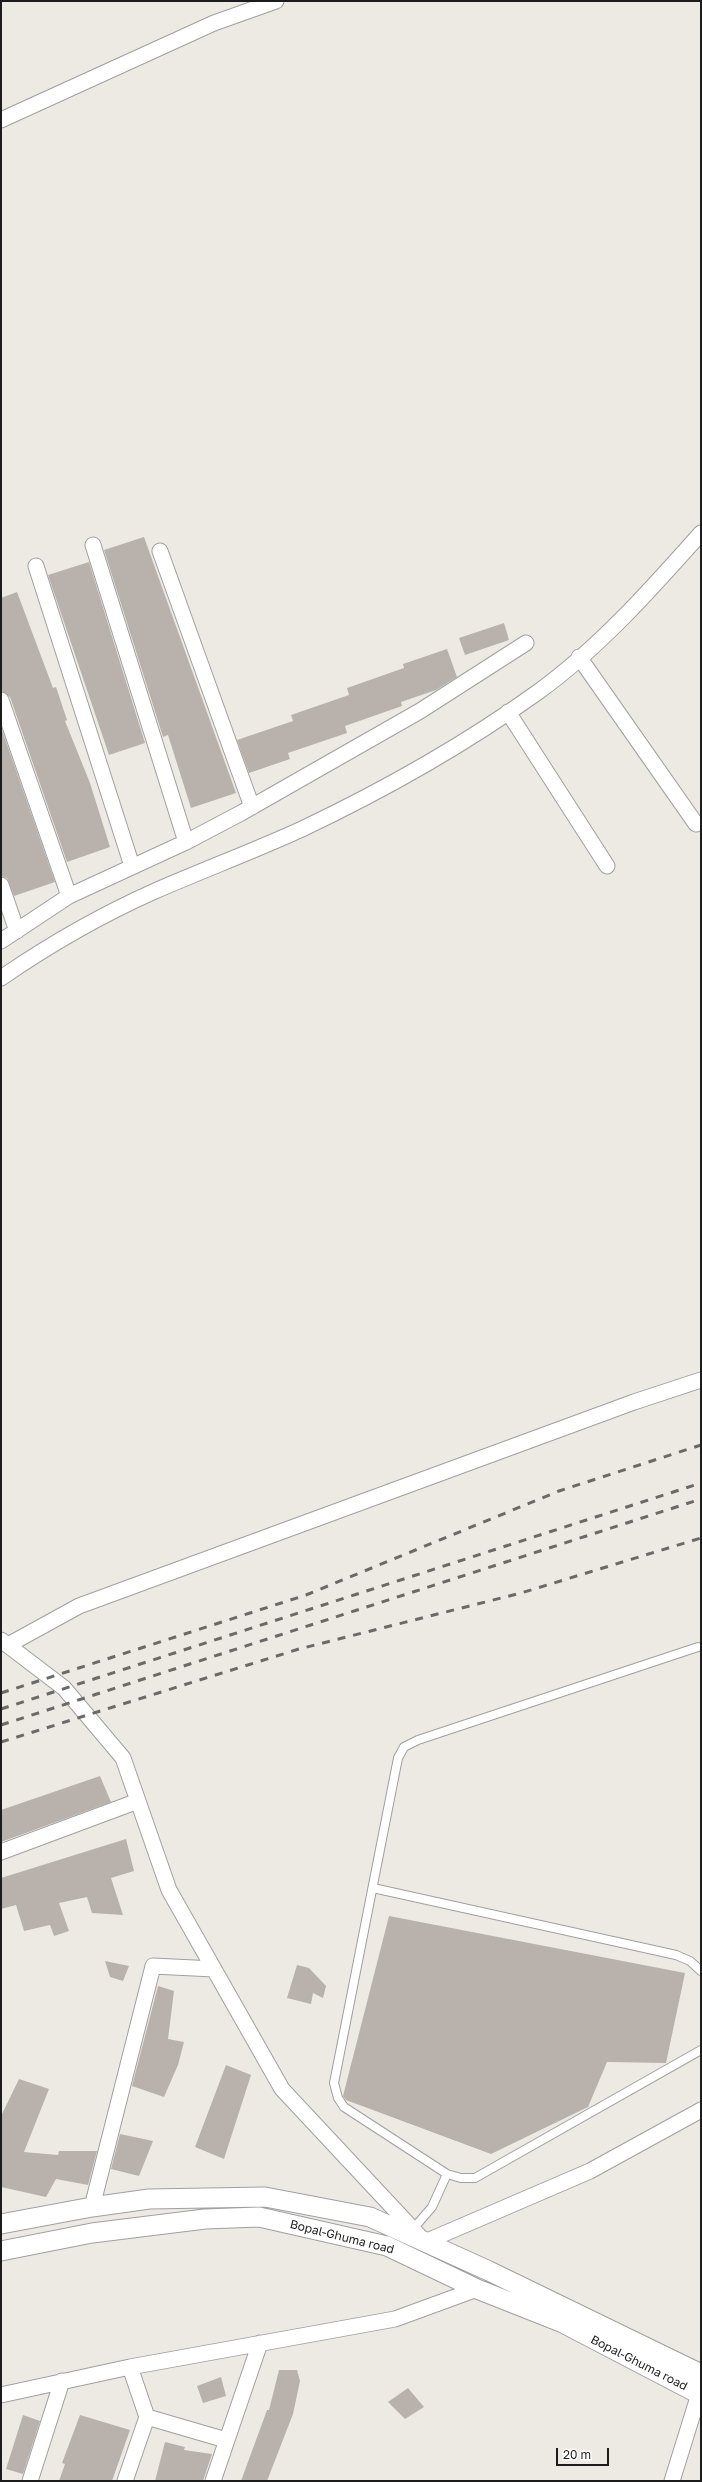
<!DOCTYPE html>
<html>
<head>
<meta charset="utf-8">
<style>
	body { margin:0 }
	#map { position:relative; width:702px; height:2482px; overflow:hidden; background:#edeae3; font-family:"Golos Text",sans-serif }
	canvas { display:block }
	.frame { position:absolute; inset:0; border:2px solid #1c1c1c; pointer-events:none }
	.scale { position:absolute; left:556px; top:2448px; width:53px; height:18px; box-sizing:border-box; border:2px solid #1c1c1c; border-top:0; padding-left:5px; font-size:12px; line-height:14px; white-space:nowrap; color:#1c1c1c; -webkit-text-stroke:3px #fff; paint-order:stroke }
</style>
</head>
<body>
<div id="map">
<canvas width="702" height="2482"></canvas>
<div class="frame"></div>
<div class="scale">20 m</div>
</div>
<script>
const ctx = document.querySelector('canvas').getContext('2d');
ctx.lineJoin = 'round';
function fillPath(path, color) { ctx.fillStyle = color; ctx.fill(path, 'evenodd'); }
function trace(path, color, width, dash) { ctx.strokeStyle = color; ctx.lineWidth = width; ctx.lineCap = dash ? 'butt' : 'round'; ctx.setLineDash(dash || []); ctx.stroke(path); }
function label(font, color, halo, rows, align = 'center') {
  ctx.font = font + ' "Golos Text",sans-serif'; ctx.lineWidth = 4; ctx.setLineDash([]); ctx.textBaseline = 'middle'; ctx.strokeStyle = halo; ctx.fillStyle = color; for (const [text, x, y, turn = 0] of rows) {
    ctx.save(); ctx.translate(x, y); ctx.rotate((+turn || 0) * Math.PI / 180); ctx.textAlign = isNaN(turn) ? turn : align; if (halo) ctx.strokeText(text, 0, 0); ctx.fillText(text, 0, 0); ctx.restore();
  }
}
fillPath(new Path2D(`
	M 144,537 L 236,793 L 191,808 L 168,735 L 163,737 L 104,550 Z
	M 89,562 L 145,743 L 109,755 L 48,575 Z
	M 17,592 L 53,688 L 56,687 L 67,720 L 65,721 L 90,783 L 110,847 L 67,862 L 10,697 L 1,691 L 1,598 Z
	M 504,623 L 509,640 L 465,655 L 459,638 Z
	M 447,649 L 457,677 L 436,690 L 401,702 L 402,706 L 345,726 L 347,733 L 288,753 L 290,759 L 249,773 L 237,740 L 293,721 L 291,715 L 349,695 L 347,688 L 404,668 L 403,664 Z
	M 1,727 L 55,882 L 14,896 L 7,878 L 1,876 Z
	M 100,1776 L 111,1802 L 1,1842 L 1,1810 Z
	M 126,1839 L 134,1871 L 111,1878 L 123,1915 L 92,1913 L 87,1897 L 59,1903 L 69,1931 L 54,1936 L 50,1925 L 24,1931 L 16,1905 L 1,1909 L 1,1878 Z
	M 389,1916 L 685,1973 L 666,2063 L 607,2062 L 588,2107 L 491,2154 L 346,2100 L 343,2096 Z
	M 105,1961 L 129,1966 L 123,1981 L 110,1977 Z
	M 297,1965 L 309,1968 L 326,1986 L 323,1998 L 313,1993 L 311,2004 L 287,1998 Z
	M 158,1986 L 174,1991 L 168,2039 L 184,2042 L 178,2065 L 164,2097 L 132,2086 Z
	M 226,2065 L 251,2075 L 224,2159 L 195,2147 Z
	M 19,2079 L 49,2089 L 24,2152 L 58,2155 L 59,2151 L 97,2151 L 88,2185 L 56,2179 L 46,2197 L 1,2187 L 1,2116 Z
	M 120,2134 L 153,2141 L 139,2176 L 111,2169 Z
	M 279,2370 L 297,2370 L 300,2381 L 293,2414 L 267,2481 L 241,2481 L 267,2410 L 269,2410 Z
	M 221,2377 L 226,2396 L 203,2403 L 197,2386 Z
	M 408,2388 L 424,2407 L 405,2419 L 388,2402 Z
	M 23,2415 L 40,2421 L 23,2474 L 6,2469 Z
	M 80,2415 L 130,2430 L 112,2481 L 59,2481 L 65,2464 L 62,2463 Z
	M 165,2442 L 185,2447 L 184,2450 L 212,2454 L 203,2481 L 155,2481 Z`), '#b9b2ac');
const service = new Path2D(`
	M 698,1647 L 418,1740 L 404,1747 L 398,1758 L 334,2083 L 338,2098 L 344,2107 L 447,2174 L 461,2178 L 475,2178 L 701,2050
	M 373,1888 L 676,1955 L 690,1961 L 701,1971
	M 413,2229 L 432,2207 L 447,2174`);
const minor = new Path2D(`
	M 1,120 L 214,23 L 276,1
	M 93,545 L 186,842
	M 160,551 L 252,807
	M 36,566 L 132,866
	M 579,657 L 696,824
	M 1,700 L 69,896
	M 508,712 L 607,866
	M 1,885 L 17,931
	M 1,941 L 69,896 L 186,842 L 241,813 L 420,711 L 526,643
	M 1,978 C 49,945 101,915 155,891 C 203,870 254,851 302,829 C 384,790 464,745 538,692 C 600,647 651,589 701,533
	M 1,1640 L 64,1688 L 123,1758 L 169,1890 L 282,2089 L 425,2242 L 590,2171 L 701,2110
	M 8,1645 L 79,1606 L 634,1402 L 701,1380
	M 1,1852 L 138,1801
	M 92,2207 L 153,1966 L 214,1969
	M 130,2367 L 147,2417
	M 1,2395 L 130,2367 L 395,2319 L 477,2289
	M 30,2481 L 62,2381
	M 125,2481 L 147,2417 L 226,2440
	M 213,2481 L 260,2343
	M 672,2481 L 699,2394`);
const tertiary = new Path2D(`
	M 1,2224 L 92,2207 L 149,2199 L 265,2197 L 370,2217 L 489,2271 L 701,2374
	M 1,2251 L 92,2233 L 205,2219 L 259,2217 L 387,2246 L 477,2289 L 563,2323 L 701,2395`);
trace(service, '#a0a0a0', 10);
trace(minor, '#a0a0a0', 17);
trace(tertiary, '#a0a0a0', 21);
trace(service, '#fff', 8);
trace(minor, '#fff', 15);
trace(tertiary, '#fff', 19);
trace(new Path2D(`
	M 1,1693 L 306,1595 L 559,1491 L 701,1445
	M 1,1709 L 701,1483
	M 1,1725 L 701,1499
	M 1,1742 L 299,1649 L 521,1593 L 701,1538`), '#6a6a6a', 3, [8, 8]);
label('12px', '#1c1c1c', '#fff', [
	["Bopal-Ghuma road",342,2237,14],
	["Bopal-Ghuma road",639,2363,27]
]);
</script>
</body>
</html>
